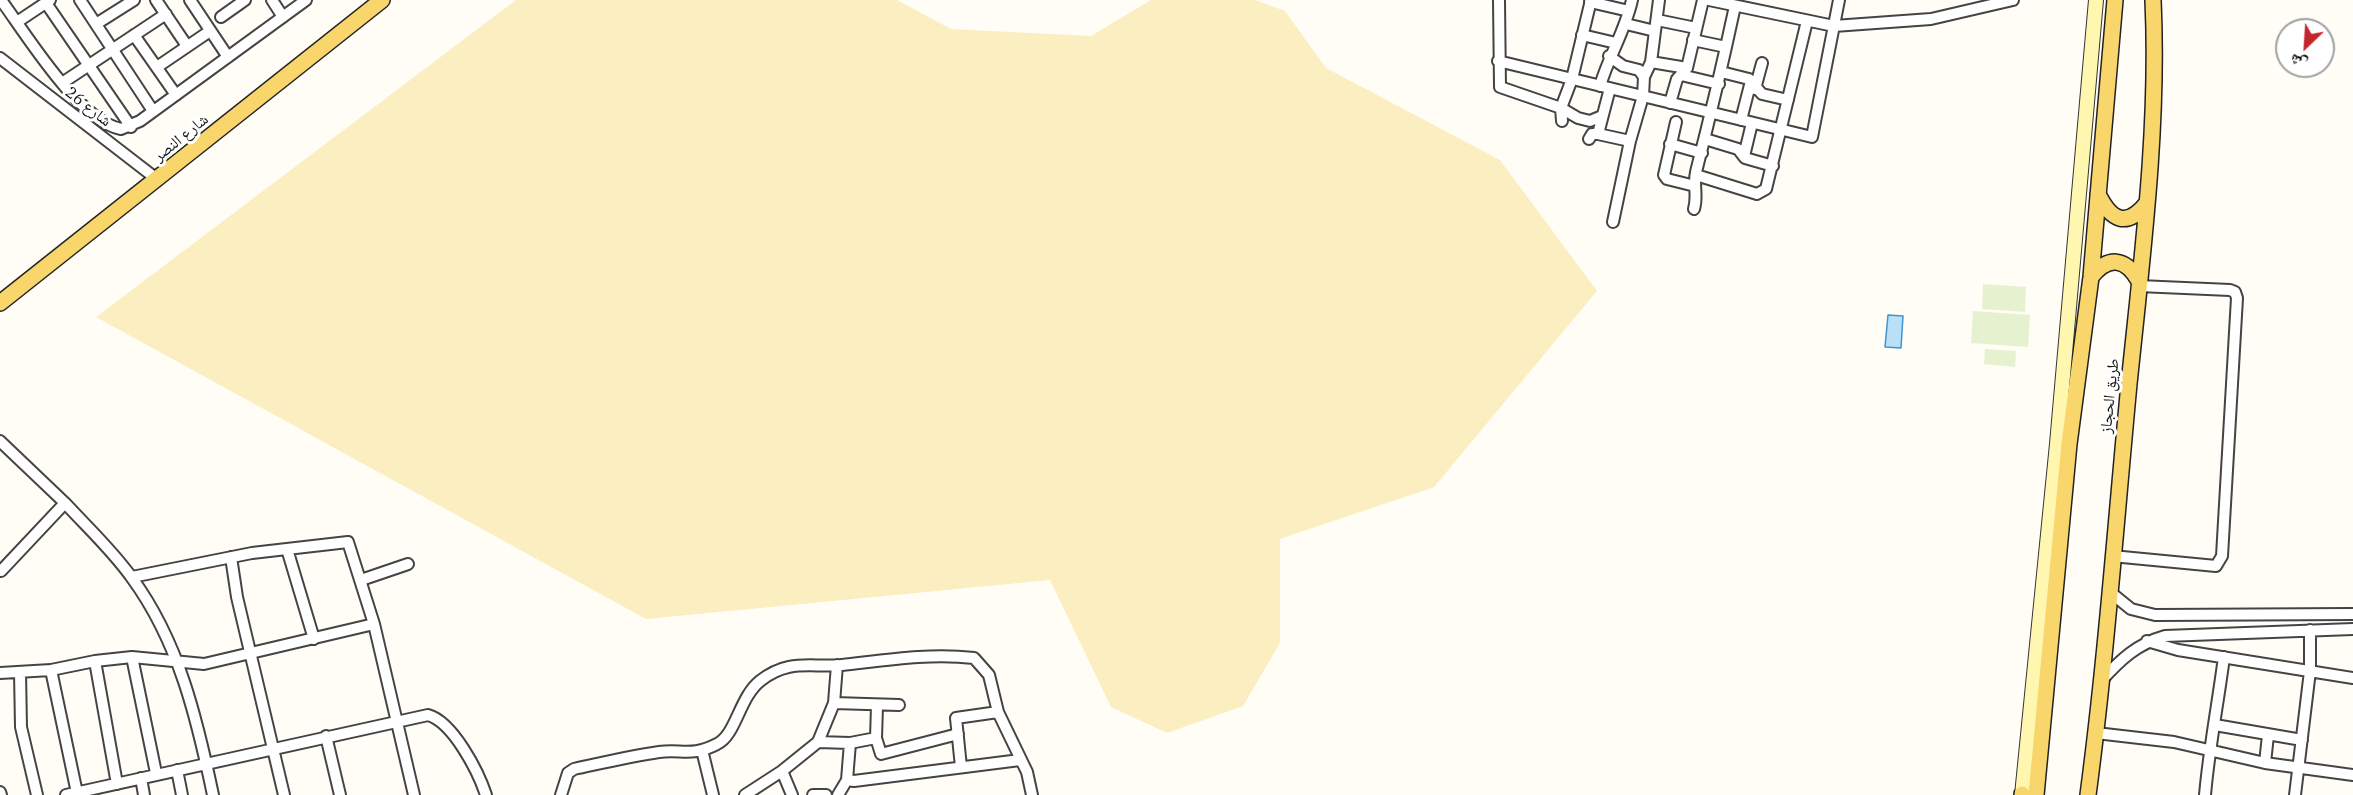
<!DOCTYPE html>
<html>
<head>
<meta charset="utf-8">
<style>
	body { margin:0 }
	#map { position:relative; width:2353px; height:795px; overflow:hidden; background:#fffdf5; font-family:"IBM Plex Serif","Noto Naskh Arabic",serif }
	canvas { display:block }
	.north { position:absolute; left:2275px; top:18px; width:60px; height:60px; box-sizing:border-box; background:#fff; border:2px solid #a0a0a0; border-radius:50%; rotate:205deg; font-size:16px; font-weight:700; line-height:24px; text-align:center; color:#111 }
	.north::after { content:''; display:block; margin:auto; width:21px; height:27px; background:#c4262e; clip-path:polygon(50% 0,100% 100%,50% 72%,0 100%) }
</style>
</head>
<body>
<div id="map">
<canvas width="2353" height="795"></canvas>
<div class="north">ش</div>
</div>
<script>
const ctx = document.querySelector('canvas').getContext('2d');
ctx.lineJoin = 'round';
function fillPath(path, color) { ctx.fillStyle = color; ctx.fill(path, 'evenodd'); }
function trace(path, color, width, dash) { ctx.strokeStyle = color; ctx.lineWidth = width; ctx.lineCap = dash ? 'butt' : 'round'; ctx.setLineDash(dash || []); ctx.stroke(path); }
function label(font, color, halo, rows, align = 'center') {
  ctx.font = font + ' "IBM Plex Serif","Noto Naskh Arabic",serif'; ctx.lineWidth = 6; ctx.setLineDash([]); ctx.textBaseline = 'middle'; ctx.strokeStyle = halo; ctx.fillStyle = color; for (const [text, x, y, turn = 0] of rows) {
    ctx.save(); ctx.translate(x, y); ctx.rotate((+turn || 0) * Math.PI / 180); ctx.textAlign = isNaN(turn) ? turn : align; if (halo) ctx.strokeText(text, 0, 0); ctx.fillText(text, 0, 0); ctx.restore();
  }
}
fillPath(new Path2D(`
	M 516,0 L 897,0 L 951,29 L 1091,36 L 1151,0 L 1255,0 L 1285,11 L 1326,68 L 1500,160 L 1597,291 L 1434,487 L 1280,539 L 1280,643 L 1243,706 L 1167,733 L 1111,707 L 1050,580 L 646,619 L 96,317 Z`), '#fbeec1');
fillPath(new Path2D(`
	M 1983,284 L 2026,287 L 2025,312 L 1982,309 Z
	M 1973,311 L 2030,315 L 2028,347 L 1971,343 Z
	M 1985,349 L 2016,351 L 2015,367 L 1984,364 Z`), '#e6f2cf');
const water = new Path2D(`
	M 1888,315 L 1903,316 L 1901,348 L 1885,347 Z`);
fillPath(water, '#b9e0f7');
trace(water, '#3f96cf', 1.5);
const minor = new Path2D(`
	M 1,0 C 26,34 79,121 121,129 L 140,121 L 306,0
	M 80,0 L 153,111
	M 156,0 L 187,46
	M 190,0 L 228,57
	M 272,0 L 283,17
	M 1499,0 L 1500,87 L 1561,108 L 1578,118 L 1590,121 L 1602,116
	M 1709,0 L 1834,26 L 1931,19 L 2013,0
	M 1590,2 L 1629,11
	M 46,3 L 131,127
	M 221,17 L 245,0
	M 1657,20 L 1696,28
	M 17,22 L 50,0
	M 96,24 L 134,0
	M 1626,24 L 1655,31
	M 134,35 L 176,95
	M 1582,35 L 1616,43
	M 1693,40 L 1726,47
	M 1609,56 L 1623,66 L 1639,70 L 1644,77
	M 0,58 L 158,180
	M 1498,61 L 1812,137 L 1839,0
	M 1651,62 L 1687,68
	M 157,67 L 210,31
	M 1721,72 L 1749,79 L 1762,94 L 1788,100
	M 1681,75 L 1719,84
	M 62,83 L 166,14
	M 1600,86 C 1609,55 1625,32 1632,0
	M 1755,89 L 1762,63
	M 1670,103 L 1677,79 L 1687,68 L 1703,0
	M 1741,120 L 1751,81
	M 1562,121 L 1561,108 L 1572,79 L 1591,0
	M 1676,122 L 1664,175 L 1667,179 L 1695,186
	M 1598,134 L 1630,141
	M 1589,139 L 1592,134 L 1598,134 L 1610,88
	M 1705,139 L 1738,149 L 1745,158 L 1773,166
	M 1670,144 L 1702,153
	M 1744,156 L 1752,123
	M 1696,175 L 1757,194 L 1766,189 L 1807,21
	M 1694,209 C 1698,196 1693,185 1696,172 C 1710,117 1723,62 1735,6
	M 1613,222 L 1630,141 L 1643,96 L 1644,77 L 1651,62 L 1659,0
	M 0,441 L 65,503 L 1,571
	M 65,503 C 88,528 113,551 132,578 C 179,642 197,719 213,795
	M 287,549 L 314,639
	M 2112,556 L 2216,566 L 2222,556 L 2237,298 L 2235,292 L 2230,290 L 2139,286
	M 231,557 L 237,597 L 284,795
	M 132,577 L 252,553 L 348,542 L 374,624 L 414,795
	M 361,580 L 408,564
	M 2110,592 L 2131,609 L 2155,615 L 2353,614
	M 2147,641 L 2178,650 L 2353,678
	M 132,657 L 156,773
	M 95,661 L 132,657 L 204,664 L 374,624
	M 51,670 L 77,793
	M 20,672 L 21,727 L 37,795
	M 0,673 L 51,670 L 95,661 L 117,784
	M 2101,681 C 2121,659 2137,644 2165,636 L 2353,629
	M 834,703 L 899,705
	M 877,706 L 876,738 L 881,754 L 958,734
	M 2215,725 L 2302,740
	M 2096,733 L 2174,742 L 2265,763 L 2353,775
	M 326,736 L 340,795
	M 818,742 L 834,703 L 837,665
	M 702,750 L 713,795
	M 2265,763 L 2268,735
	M 961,767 L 956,718 L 998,712
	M 177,770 L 182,795
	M 782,771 L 818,742 L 850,743 L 876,738
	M 141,778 L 144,795
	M 847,780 L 854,781 L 1020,760
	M 0,792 L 1,795
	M 66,795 L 428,715 C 453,722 478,771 486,795
	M 561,795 L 568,773 L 574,769 C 602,763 631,756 659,752 C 682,749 692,757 717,744 C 736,735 739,698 760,681 C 789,658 811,668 842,665 C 887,660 929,653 974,658 L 989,675 L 998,712 L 1027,772 L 1032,795
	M 745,795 L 782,771 L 792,795
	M 813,795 L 826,795
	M 838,795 L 847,780 L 850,743
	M 2205,795 C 2209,749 2218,703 2224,657
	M 2295,795 L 2310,671 L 2310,630`);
const secondary = new Path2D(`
	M 2022,795 L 2057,444 L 2096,0`);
const primary = new Path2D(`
	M 2098,194 C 2111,220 2126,229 2147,203
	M 2091,277 C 2108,256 2125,257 2139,281
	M 0,303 L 382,0
	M 2022,794 L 2022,795
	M 2036,795 L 2069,444 L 2091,277 L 2115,0
	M 2088,795 C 2106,659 2116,521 2129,384 C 2142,257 2159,128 2153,0`);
trace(minor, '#444', 14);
trace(secondary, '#333', 16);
trace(primary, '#222', 18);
trace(minor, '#fff', 10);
trace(secondary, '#fff6b0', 14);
trace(primary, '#f9d66b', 15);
label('16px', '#111', '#fff', [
	["شارع 26",88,107,38],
	["شارع النصر",181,138,-39],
	["طريق الحجاز",2110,396,-84]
]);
</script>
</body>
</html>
